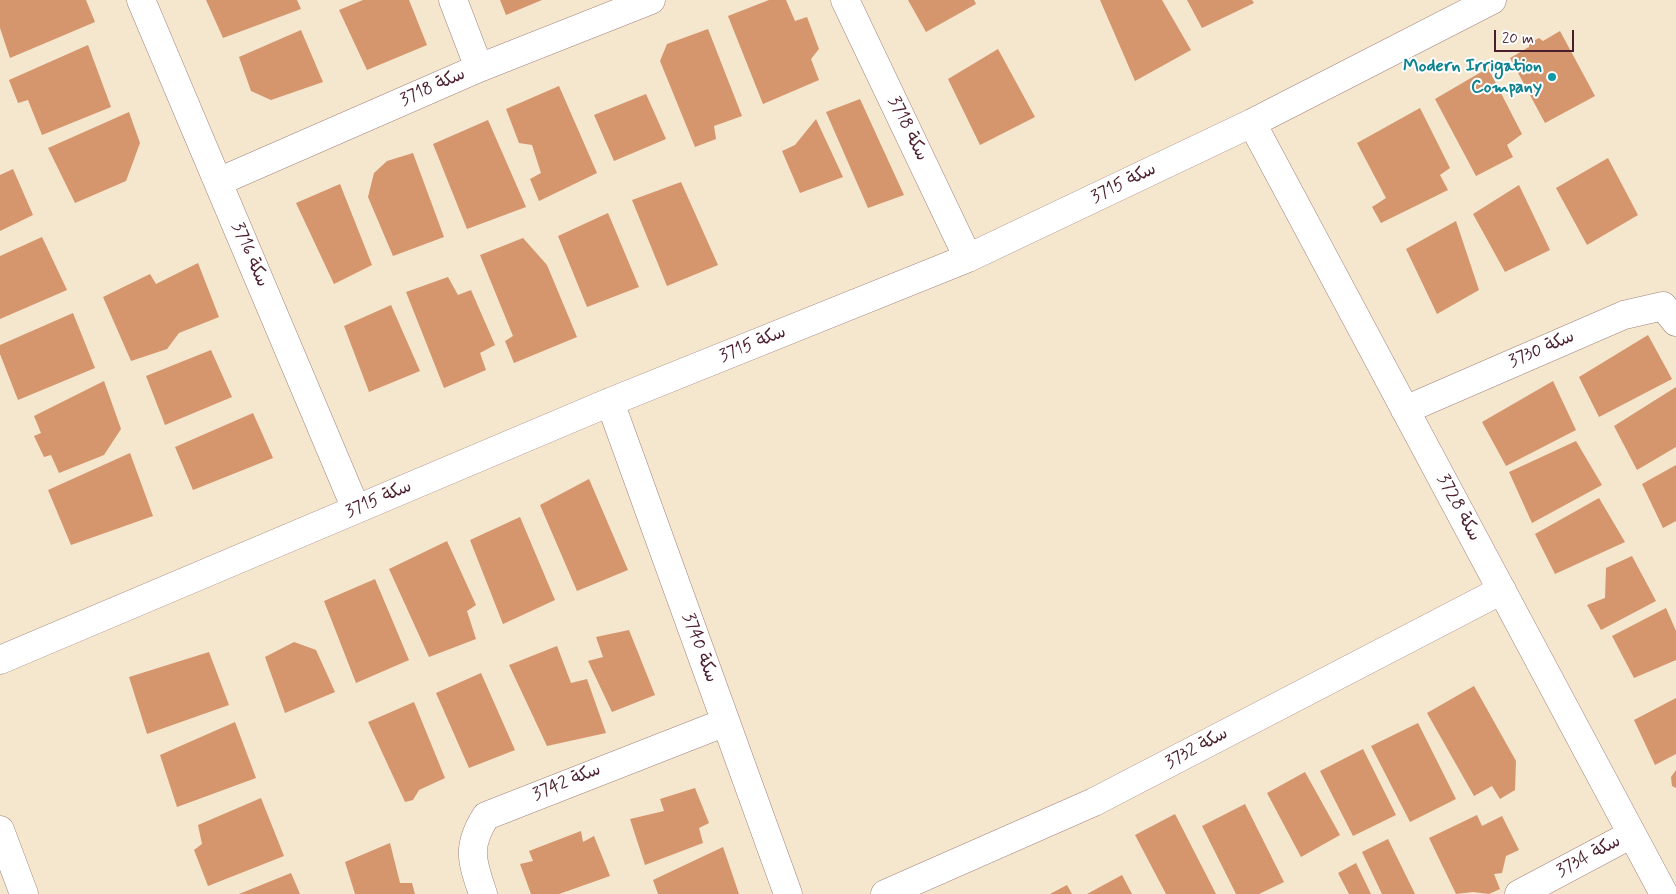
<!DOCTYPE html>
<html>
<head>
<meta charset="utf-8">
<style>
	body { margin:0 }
	#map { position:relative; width:1676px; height:894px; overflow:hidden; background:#f5e6ce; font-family:Mynerve,sans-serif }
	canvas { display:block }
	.scale { position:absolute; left:1494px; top:30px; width:80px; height:22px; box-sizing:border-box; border:2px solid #4a1f2b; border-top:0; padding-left:6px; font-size:15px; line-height:18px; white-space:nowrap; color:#4a1f2b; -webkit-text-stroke:4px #fff; paint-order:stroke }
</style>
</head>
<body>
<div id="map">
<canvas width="1676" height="894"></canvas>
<div class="scale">20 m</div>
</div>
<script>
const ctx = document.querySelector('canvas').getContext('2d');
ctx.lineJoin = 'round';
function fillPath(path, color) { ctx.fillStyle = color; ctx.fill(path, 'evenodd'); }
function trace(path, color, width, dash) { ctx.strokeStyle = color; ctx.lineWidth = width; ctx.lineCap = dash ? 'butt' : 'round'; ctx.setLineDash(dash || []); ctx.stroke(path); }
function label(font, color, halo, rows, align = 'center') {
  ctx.font = font + ' Mynerve,"Playpen Sans Arabic",sans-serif'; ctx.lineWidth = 4; ctx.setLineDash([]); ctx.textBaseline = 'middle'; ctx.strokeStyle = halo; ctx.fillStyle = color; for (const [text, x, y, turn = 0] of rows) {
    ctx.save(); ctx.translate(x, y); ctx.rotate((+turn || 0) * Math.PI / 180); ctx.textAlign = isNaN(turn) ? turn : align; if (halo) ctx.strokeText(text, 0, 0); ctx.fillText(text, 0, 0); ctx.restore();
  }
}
fillPath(new Path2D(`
	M 0,0 L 86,0 L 95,22 L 10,58 L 0,28 Z
	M 206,0 L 297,0 L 301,9 L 223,38 Z
	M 363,0 L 409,0 L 427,45 L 367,70 L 339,10 Z
	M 500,0 L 542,0 L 506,15 Z
	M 769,0 L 786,0 L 795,21 L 807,17 L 819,49 L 811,59 L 819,80 L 763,104 L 728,16 Z
	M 908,0 L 974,0 L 976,4 L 926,32 Z
	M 1100,0 L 1162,0 L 1191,50 L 1135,81 Z
	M 1187,0 L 1252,0 L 1254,3 L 1202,28 Z
	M 708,29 L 742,116 L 714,126 L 716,139 L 695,147 L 660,61 L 667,44 Z
	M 301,30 L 323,82 L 271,100 L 251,91 L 239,57 Z
	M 1560,31 L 1595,96 L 1545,123 L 1510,58 L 1529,47 L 1529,43 L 1539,38 L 1543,41 Z
	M 88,45 L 111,107 L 42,135 L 28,100 L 18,103 L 9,80 Z
	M 998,49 L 1035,117 L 980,145 L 948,79 Z
	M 1488,68 L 1522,134 L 1507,145 L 1513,157 L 1476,176 L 1435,99 Z
	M 559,86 L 597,173 L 539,201 L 530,179 L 541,173 L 532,145 L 519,143 L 506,109 Z
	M 646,94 L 666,139 L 614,161 L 594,115 Z
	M 860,99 L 904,195 L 868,208 L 826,112 Z
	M 1420,108 L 1450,168 L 1440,175 L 1448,190 L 1381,223 L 1372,207 L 1386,198 L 1357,143 Z
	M 129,112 L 140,143 L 126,181 L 75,203 L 48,148 Z
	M 816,119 L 843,177 L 800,193 L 782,151 L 795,145 Z
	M 488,120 L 526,207 L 467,229 L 433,144 Z
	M 413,153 L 444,237 L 393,256 L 368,197 L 374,173 L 387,161 Z
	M 1608,158 L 1638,215 L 1587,245 L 1556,188 Z
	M 13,169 L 33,215 L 0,231 L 0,175 Z
	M 681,182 L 718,265 L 667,286 L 632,200 Z
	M 340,184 L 372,265 L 334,284 L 296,203 Z
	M 1519,185 L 1550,250 L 1505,272 L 1473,214 Z
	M 608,213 L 639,287 L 587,307 L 558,236 Z
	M 1456,221 L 1479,290 L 1437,314 L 1406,249 Z
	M 42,237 L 67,290 L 0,319 L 0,256 Z
	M 523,238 L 547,265 L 577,337 L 514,363 L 505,341 L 513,336 L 480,255 Z
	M 198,263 L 219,317 L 179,333 L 167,349 L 131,361 L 103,297 L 150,274 L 156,284 Z
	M 448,277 L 458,295 L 471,290 L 495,345 L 480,353 L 486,370 L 444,388 L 406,292 Z
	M 391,305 L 420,371 L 369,392 L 344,326 Z
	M 73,313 L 95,368 L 18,400 L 0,354 L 0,345 Z
	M 1648,335 L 1672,379 L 1599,417 L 1579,377 Z
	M 211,350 L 232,397 L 165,425 L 146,376 Z
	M 104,381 L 121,429 L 104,455 L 59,473 L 51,455 L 44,457 L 34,436 L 41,433 L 34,416 Z
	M 1553,381 L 1576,430 L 1506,466 L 1482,422 Z
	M 1676,387 L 1676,447 L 1637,470 L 1614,426 Z
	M 253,413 L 273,458 L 193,490 L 175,447 Z
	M 1576,441 L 1602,485 L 1532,523 L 1509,472 Z
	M 130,453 L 153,516 L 71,545 L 48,490 Z
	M 1676,465 L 1676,521 L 1663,528 L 1642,484 Z
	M 589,479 L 628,570 L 577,591 L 540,505 Z
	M 1599,498 L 1625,542 L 1555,574 L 1535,534 Z
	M 520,517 L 555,600 L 503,624 L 470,540 Z
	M 447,541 L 476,605 L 467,611 L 476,639 L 429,657 L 389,569 Z
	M 1632,556 L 1656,601 L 1601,630 L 1587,605 L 1605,598 L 1606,568 Z
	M 375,579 L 409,660 L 356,683 L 324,601 Z
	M 1666,608 L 1676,631 L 1676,660 L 1634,678 L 1612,636 Z
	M 629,630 L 655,695 L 612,712 L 588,661 L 603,657 L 596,637 Z
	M 294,642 L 316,650 L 335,692 L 285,713 L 265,657 Z
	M 557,646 L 571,683 L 587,679 L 606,733 L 547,746 L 509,665 Z
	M 209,652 L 229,705 L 147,734 L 129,677 Z
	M 481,673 L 515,750 L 469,768 L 436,693 Z
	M 1474,686 L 1516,761 L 1515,790 L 1500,799 L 1492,786 L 1474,796 L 1427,713 Z
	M 1676,698 L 1676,754 L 1655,765 L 1634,720 Z
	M 414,702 L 445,778 L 419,790 L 413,800 L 405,802 L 368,722 Z
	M 235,722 L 256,778 L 177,807 L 160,755 Z
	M 1418,723 L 1456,799 L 1410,822 L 1371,746 Z
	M 1363,749 L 1396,815 L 1353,836 L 1320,771 Z
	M 1676,770 L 1676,788 L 1672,786 L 1671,777 Z
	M 1305,772 L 1340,835 L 1301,857 L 1267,793 Z
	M 695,788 L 709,823 L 699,828 L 703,843 L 645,865 L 630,819 L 664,811 L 660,799 Z
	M 261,798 L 284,856 L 208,886 L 194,850 L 202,844 L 198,825 Z
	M 1245,804 L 1284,882 L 1259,894 L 1236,894 L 1202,826 Z
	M 1175,814 L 1216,894 L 1166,894 L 1135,835 Z
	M 1477,815 L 1482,826 L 1502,816 L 1519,850 L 1506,856 L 1502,873 L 1494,874 L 1500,889 L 1489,894 L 1473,892 L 1456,894 L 1429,838 Z
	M 581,831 L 583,842 L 594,836 L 610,876 L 559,894 L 531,894 L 520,864 L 533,861 L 529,851 Z
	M 1388,839 L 1415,894 L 1382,894 L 1362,852 Z
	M 390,843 L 400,883 L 412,883 L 415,894 L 355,894 L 345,862 Z
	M 723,847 L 739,894 L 658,894 L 653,880 Z
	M 1356,863 L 1371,894 L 1349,894 L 1338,873 Z
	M 291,873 L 300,894 L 239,894 Z
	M 1122,875 L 1132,894 L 1087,894 Z
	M 1067,885 L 1072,894 L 1050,894 Z`), '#d5956d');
const minor = new Path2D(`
	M 141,0 L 356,509
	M 453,0 L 479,68
	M 845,0 L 968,258
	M 1252,123 L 1664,894
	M 218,182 L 479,68 L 651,0
	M 610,402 L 788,894
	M 1405,410 L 1624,315 L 1663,306 L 1676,322
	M 0,660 L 610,402 L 968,258 L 1252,123 L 1492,0
	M 483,894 C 472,861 466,847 486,816 L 726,722
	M 885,894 L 1094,802 L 1502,590
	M 1519,894 L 1632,834`);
const tertiary = new Path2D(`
	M 0,830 L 24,894`);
trace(minor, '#a0827c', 29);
trace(tertiary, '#a0827c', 29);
trace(minor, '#fff', 28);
trace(tertiary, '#fff', 28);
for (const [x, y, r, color] of [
	[1552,77,5,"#0f9aa8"]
]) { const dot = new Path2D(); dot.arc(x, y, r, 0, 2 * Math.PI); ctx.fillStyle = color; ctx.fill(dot); trace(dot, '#fff', 2); }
label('bold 18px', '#0d838f', '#fff', [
	["Modern Irrigation",1542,67],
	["Company",1542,88]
], 'right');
label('18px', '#4a1f2b', '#fff', [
	["سكة 3718",433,88,-24],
	["سكة 3718",907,129,64],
	["سكة 3715",1124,184,-26],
	["سكة 3716",249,255,67],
	["سكة 3715",753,345,-22],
	["سكة 3730",1542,350,-23],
	["سكة 3715",379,500,-23],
	["سكة 3728",1458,508,62],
	["سكة 3740",699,648,70],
	["سكة 3732",1197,749,-28],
	["سكة 3742",567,783,-22],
	["سكة 3734",1589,857,-28]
]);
</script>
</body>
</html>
